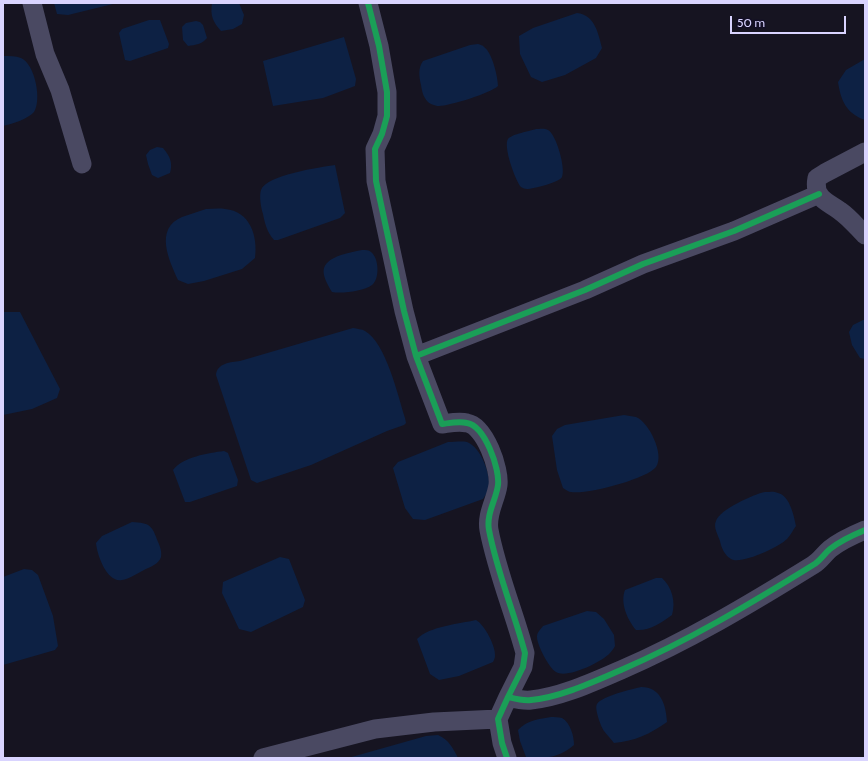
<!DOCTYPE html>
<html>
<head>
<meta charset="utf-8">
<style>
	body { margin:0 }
	#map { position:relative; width:868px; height:761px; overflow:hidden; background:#161421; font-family:Cabin,sans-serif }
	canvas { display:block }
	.frame { position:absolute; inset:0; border:4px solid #d9d4ff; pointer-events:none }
	.scale { position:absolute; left:730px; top:16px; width:116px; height:18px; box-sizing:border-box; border:2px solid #d9d4ff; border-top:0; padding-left:5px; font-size:12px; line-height:14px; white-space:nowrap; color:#d9d4ff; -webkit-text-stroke:3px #130f26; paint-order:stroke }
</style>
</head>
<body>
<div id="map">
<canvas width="868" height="761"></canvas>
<div class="frame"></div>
<div class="scale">50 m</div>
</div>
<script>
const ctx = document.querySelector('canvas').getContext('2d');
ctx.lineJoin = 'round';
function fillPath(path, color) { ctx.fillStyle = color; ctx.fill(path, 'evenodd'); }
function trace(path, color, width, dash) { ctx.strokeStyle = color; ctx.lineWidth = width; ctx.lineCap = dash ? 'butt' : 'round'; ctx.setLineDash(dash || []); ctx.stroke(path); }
fillPath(new Path2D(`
	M 54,3 L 117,3 L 68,15 L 57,14 Z
	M 212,3 L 239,3 L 244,15 L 242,24 L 233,29 L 221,31 C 213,22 210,16 212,3 Z
	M 577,13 C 595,15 598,33 602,48 L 596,58 L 565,75 L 542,82 L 531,77 L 520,54 L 519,36 L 533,28 Z
	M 149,20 L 160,20 L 169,44 L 168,48 L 130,61 L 125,60 L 119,33 L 122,29 Z
	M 196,21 L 200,22 L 203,25 L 207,38 C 202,44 196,45 188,46 L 183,40 L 182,27 L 186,23 Z
	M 344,37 L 356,79 L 355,86 L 323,98 L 273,106 L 263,61 Z
	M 478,44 C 480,45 483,45 484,47 C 492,52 498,77 498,86 C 491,93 449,106 439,106 C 436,106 430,104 428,102 C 423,97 422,91 421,85 C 419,76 418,68 423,61 L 470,45 Z
	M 3,56 C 9,56 16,56 21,58 C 35,64 42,100 34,112 C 28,119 12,124 3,126 Z
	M 865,59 L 865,120 C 846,113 841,101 838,82 L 846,70 Z
	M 536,129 C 539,129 545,128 548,130 C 556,134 566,168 562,177 C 560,182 533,189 527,189 C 525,189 523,188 521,187 C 515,180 503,146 508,139 C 512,134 530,131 536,129 Z
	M 157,147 L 163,148 C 170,156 173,163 170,173 L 158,178 L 152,175 L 148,164 L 146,155 L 150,150 Z
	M 335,165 L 345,213 L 340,218 L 278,240 L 274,240 C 267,232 265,224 263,214 C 261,208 259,196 261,190 C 266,175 321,167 335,165 Z
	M 206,209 C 212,209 219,208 225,209 C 250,211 258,236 255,258 L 242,269 L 204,281 L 188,284 L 178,280 C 169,260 154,229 182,217 C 190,214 198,212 206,209 Z
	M 362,250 C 366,250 369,250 371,252 C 379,258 380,279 372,285 C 364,291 342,294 332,292 C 321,274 318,263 341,255 C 348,253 355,251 362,250 Z
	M 3,312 L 20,312 L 60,389 L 57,398 L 32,409 L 3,415 Z
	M 863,320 L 865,320 L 865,359 L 860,358 L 852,345 L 849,332 L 853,325 Z
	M 353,328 C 357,329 362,329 365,331 C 386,343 398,396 405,418 L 406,423 L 404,425 L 387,431 L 311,465 L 257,483 L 251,480 L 216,375 C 217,363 231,362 240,361 Z
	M 624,415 C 628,416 632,416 636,417 C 649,422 665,455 656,467 C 647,479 586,495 571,492 C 569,492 566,490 563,488 L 557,470 L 552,436 L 557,429 L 565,425 Z
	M 448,442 C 454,442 462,441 467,442 C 481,447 491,475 489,488 C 488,492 485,496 483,499 L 425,520 L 413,519 L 405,508 L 393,468 L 398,462 Z
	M 224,451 L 228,453 L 238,480 L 237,486 L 190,502 L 185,502 L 173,470 C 183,457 208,453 224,451 Z
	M 765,492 C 769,492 774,491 778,493 C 790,496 794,516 796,526 C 793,530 790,536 787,539 C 779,547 741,565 731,559 C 725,556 721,547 720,541 C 718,535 713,527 716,521 C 719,510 754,494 765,492 Z
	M 132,522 C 150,523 152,525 158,542 C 160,546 162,552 161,557 C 159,564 150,567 144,570 C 138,573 129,579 122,580 C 107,583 97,555 96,543 L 102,536 Z
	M 280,557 L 289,559 L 305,600 L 303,607 L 251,632 L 239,629 L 222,593 L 223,582 Z
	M 24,569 L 32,570 L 38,575 L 53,616 L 58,646 L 55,650 L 3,665 L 3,577 Z
	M 656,578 L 662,578 C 672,587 676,602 672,615 C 661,623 650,631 636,630 C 627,619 620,603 625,590 Z
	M 587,611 L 596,612 L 604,619 L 614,635 L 615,646 C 614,648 612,651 610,653 C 602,662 567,679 556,672 C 549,668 537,645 537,637 C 537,632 540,630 543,626 Z
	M 476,620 C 485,625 496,647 495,656 C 495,658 494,660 493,662 L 459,676 L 439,680 L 430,674 L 417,639 C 430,626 459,624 476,620 Z
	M 641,687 C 661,687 666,705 667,722 C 650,734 635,741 614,743 C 611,739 607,735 604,731 C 601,727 594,708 597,704 C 602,696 632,689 641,687 Z
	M 551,717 C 554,717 559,717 562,718 C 570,722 574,736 574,745 C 559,758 546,758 528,758 L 526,757 L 520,741 L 518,730 C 527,720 540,719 551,717 Z
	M 438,735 C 449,740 453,748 458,758 L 348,758 L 426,736 Z`), '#0d2144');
trace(new Path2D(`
	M 32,3 L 45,54 L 60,90 L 82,164
	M 368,3 L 379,46 L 387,92 L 387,116 L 382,134 L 375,149 L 376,181 L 404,311 L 416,356 L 442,424 C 450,423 459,421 467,423 C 485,426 500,469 498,485 C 496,500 486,514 489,530 C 497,572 514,612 525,653 L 523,667 L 508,697 L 498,719 L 502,743 L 507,758
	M 865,152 L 825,173 L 817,178 C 813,199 827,201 840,211 C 849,217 857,227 865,235
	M 416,356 L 585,290 L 643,264 L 734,231 L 819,194
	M 508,697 C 516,699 523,701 531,700 C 561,697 593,682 621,670 C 688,641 750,604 813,565 C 820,561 824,554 830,549 C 840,541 853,535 865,530
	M 263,758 L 375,729 L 434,722 L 498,719`), '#4a4962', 19);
trace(new Path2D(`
	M 368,3 L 379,46 L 387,92 L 387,116 L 382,134 L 375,149 L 376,181 L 404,311 L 416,356 L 442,424 C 450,423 459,421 467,423 C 485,426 500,469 498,485 C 496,500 486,514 489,530 C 497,572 514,612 525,653 L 523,667 L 508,697 L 498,719 L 502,743 L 507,758
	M 416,356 L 585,290 L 643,264 L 734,231 L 819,194
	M 508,697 C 516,699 523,701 531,700 C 561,697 593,682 621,670 C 688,641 750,604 813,565 C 820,561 824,554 830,549 C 840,541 853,535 865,530`), '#1a9f57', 6);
</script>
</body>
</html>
